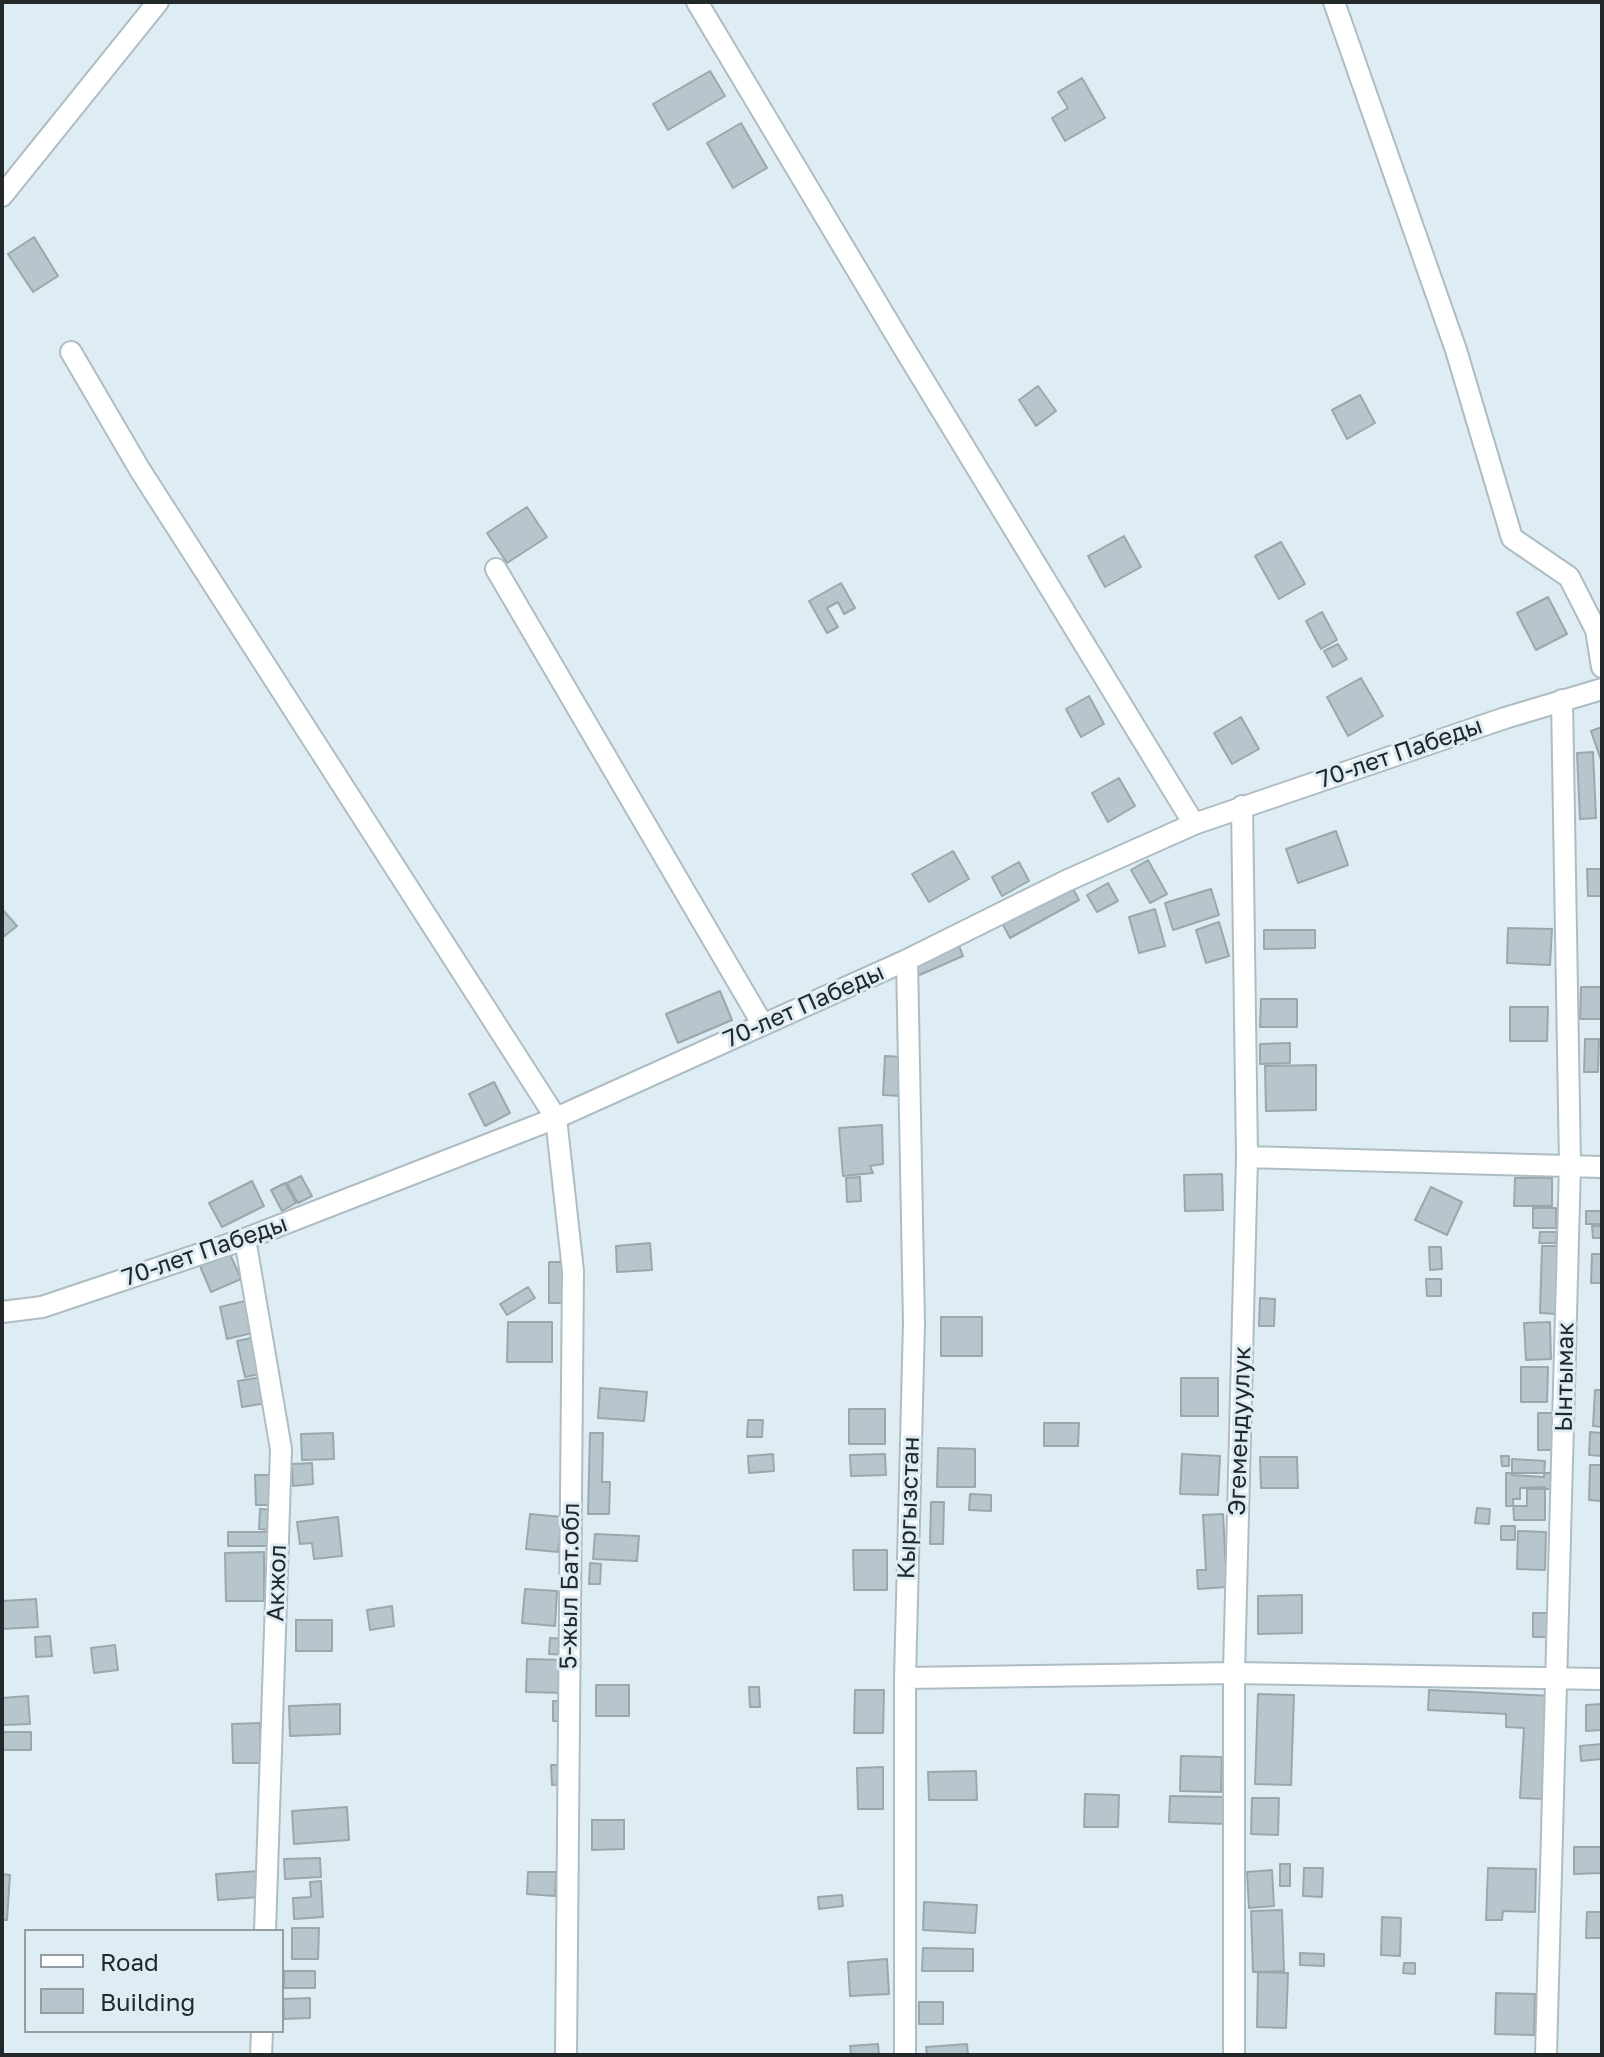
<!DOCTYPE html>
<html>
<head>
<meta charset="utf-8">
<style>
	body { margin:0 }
	#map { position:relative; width:1604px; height:2057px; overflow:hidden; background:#deedf4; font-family:"Golos Text",sans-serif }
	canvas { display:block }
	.frame { position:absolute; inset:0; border:4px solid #23282b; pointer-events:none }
	.legend { position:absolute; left:24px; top:1929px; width:260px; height:104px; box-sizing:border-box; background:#deedf4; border:2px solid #939ea4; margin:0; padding:10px 14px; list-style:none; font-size:24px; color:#23282b }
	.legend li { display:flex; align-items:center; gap:16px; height:40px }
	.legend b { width:40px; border:2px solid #939ea4 }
</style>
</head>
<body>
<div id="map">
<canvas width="1604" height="2057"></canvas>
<div class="frame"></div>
<ul class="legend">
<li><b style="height:10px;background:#fff"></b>Road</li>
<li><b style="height:22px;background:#b7c6cc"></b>Building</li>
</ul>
</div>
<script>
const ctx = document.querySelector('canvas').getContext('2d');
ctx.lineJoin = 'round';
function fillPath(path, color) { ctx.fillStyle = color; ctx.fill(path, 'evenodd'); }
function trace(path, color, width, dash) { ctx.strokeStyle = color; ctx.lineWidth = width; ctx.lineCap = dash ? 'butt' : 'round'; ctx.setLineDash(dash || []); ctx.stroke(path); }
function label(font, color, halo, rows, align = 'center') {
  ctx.font = font + ' "Golos Text",sans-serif'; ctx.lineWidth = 6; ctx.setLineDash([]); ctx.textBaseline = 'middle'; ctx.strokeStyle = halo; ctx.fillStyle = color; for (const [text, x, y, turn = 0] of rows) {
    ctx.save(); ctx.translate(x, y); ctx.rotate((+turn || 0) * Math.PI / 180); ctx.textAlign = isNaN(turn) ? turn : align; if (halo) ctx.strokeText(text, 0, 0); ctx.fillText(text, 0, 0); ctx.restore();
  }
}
const building = new Path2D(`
	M 710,71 L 725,96 L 668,130 L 653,104 Z
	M 1082,78 L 1105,118 L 1065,141 L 1052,118 L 1068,108 L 1058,92 Z
	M 741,123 L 767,168 L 733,188 L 707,143 Z
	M 34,237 L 58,276 L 33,292 L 8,254 Z
	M 1038,386 L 1056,411 L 1036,426 L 1019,400 Z
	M 1360,395 L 1375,423 L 1347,439 L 1332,410 Z
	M 527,507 L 547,537 L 507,563 L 487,533 Z
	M 1124,536 L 1141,567 L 1105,587 L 1088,556 Z
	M 1281,542 L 1305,584 L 1279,599 L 1255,556 Z
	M 841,583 L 855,608 L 844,614 L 838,602 L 827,608 L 838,627 L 827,633 L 809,601 Z
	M 1548,597 L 1567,634 L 1536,650 L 1517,613 Z
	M 1322,612 L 1337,640 L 1321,649 L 1306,621 Z
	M 1338,644 L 1347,659 L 1333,667 L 1324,651 Z
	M 1361,678 L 1383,716 L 1348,736 L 1327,697 Z
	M 1089,696 L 1104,724 L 1081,737 L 1066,709 Z
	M 1241,717 L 1259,749 L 1232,764 L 1214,733 Z
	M 1602,727 L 1602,763 L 1591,731 Z
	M 1593,752 L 1596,818 L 1580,819 L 1577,753 Z
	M 1119,778 L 1135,806 L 1108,822 L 1092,793 Z
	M 1336,831 L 1348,865 L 1298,883 L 1286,849 Z
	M 953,851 L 969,879 L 929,902 L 912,874 Z
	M 1148,860 L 1167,894 L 1150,903 L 1131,870 Z
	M 1019,862 L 1029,881 L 1002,896 L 992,877 Z
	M 1587,869 L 1602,869 L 1602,896 L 1588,896 Z
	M 1070,883 L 1079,900 L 1010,938 L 1001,921 Z
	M 1108,883 L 1118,901 L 1097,912 L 1087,895 Z
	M 1211,889 L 1219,915 L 1173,930 L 1165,903 Z
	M 2,909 L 17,926 L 2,938 Z
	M 1155,909 L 1165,946 L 1139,953 L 1129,917 Z
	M 1219,922 L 1229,956 L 1206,963 L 1196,930 Z
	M 1508,928 L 1552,929 L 1550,965 L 1507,963 Z
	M 1264,930 L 1315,930 L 1315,948 L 1264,949 Z
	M 958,943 L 963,956 L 915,977 L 910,964 Z
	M 1581,987 L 1602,987 L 1601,1019 L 1580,1019 Z
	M 720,991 L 732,1020 L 678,1043 L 666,1014 Z
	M 1261,999 L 1297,999 L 1297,1027 L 1260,1027 Z
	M 1510,1007 L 1548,1007 L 1547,1041 L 1510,1041 Z
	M 1585,1039 L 1599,1039 L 1598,1072 L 1584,1072 Z
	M 1290,1043 L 1290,1063 L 1260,1064 L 1260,1044 Z
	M 885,1056 L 904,1057 L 902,1096 L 883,1095 Z
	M 1316,1065 L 1316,1110 L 1266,1111 L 1265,1066 Z
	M 494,1082 L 510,1113 L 485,1126 L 469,1094 Z
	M 882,1125 L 883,1164 L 870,1166 L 873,1173 L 843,1176 L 839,1128 Z
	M 1222,1174 L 1223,1210 L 1185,1211 L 1184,1175 Z
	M 301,1176 L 312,1196 L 298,1203 L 287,1183 Z
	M 860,1177 L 861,1201 L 847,1202 L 846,1178 Z
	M 1515,1178 L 1552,1178 L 1552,1206 L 1514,1206 Z
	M 252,1181 L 264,1206 L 222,1227 L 209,1203 Z
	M 285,1183 L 296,1203 L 282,1211 L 271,1190 Z
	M 1431,1187 L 1462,1202 L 1447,1235 L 1415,1220 Z
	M 1533,1208 L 1556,1208 L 1556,1228 L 1533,1228 Z
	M 1586,1211 L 1602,1211 L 1602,1224 L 1586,1224 Z
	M 1592,1226 L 1602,1226 L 1602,1238 L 1593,1238 Z
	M 1540,1232 L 1557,1232 L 1556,1243 L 1539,1243 Z
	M 650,1243 L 652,1270 L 617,1272 L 616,1246 Z
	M 1542,1246 L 1558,1246 L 1556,1314 L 1540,1313 Z
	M 1429,1247 L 1441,1247 L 1442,1269 L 1430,1270 Z
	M 230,1254 L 241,1279 L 211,1292 L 200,1266 Z
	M 1592,1254 L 1602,1254 L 1602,1283 L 1591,1283 Z
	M 549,1262 L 567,1262 L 567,1303 L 549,1303 Z
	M 1426,1279 L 1441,1279 L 1441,1296 L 1427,1296 Z
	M 528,1287 L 535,1298 L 507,1315 L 500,1304 Z
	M 1260,1298 L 1275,1299 L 1274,1326 L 1259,1326 Z
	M 245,1301 L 252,1333 L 227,1339 L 220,1307 Z
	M 941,1317 L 982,1317 L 982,1356 L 941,1356 Z
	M 508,1322 L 552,1322 L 552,1362 L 507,1362 Z
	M 1550,1322 L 1551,1359 L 1526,1360 L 1524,1323 Z
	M 251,1338 L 259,1374 L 245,1377 L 237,1341 Z
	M 1521,1367 L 1548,1367 L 1547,1402 L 1521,1402 Z
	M 262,1377 L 267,1403 L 242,1407 L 238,1381 Z
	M 1181,1378 L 1218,1378 L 1218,1416 L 1181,1416 Z
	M 600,1388 L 647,1392 L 644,1421 L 598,1418 Z
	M 1595,1390 L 1602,1390 L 1602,1427 L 1593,1426 Z
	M 849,1409 L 885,1409 L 885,1444 L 849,1444 Z
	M 1538,1413 L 1555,1413 L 1555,1450 L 1538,1450 Z
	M 748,1420 L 763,1420 L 762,1437 L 747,1437 Z
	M 1044,1423 L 1079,1423 L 1078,1446 L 1044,1446 Z
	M 1590,1432 L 1602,1433 L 1602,1456 L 1589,1455 Z
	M 333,1433 L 334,1459 L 302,1460 L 301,1434 Z
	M 590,1433 L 603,1433 L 602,1482 L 610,1482 L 609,1514 L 588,1514 Z
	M 938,1448 L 975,1449 L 975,1487 L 937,1487 Z
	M 773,1454 L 774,1471 L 749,1473 L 748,1456 Z
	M 885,1454 L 886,1475 L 851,1476 L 850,1455 Z
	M 1182,1454 L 1220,1456 L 1218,1495 L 1180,1494 Z
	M 1501,1456 L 1509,1456 L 1509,1466 L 1502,1466 Z
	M 1260,1457 L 1297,1457 L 1298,1488 L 1261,1488 Z
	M 1512,1459 L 1545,1461 L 1544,1477 L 1512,1475 Z
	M 312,1463 L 313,1484 L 293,1486 L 292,1464 Z
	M 1590,1465 L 1602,1465 L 1602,1501 L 1589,1500 Z
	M 1506,1473 L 1553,1473 L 1553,1489 L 1527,1489 L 1527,1506 L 1506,1506 Z
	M 255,1475 L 274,1475 L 275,1505 L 256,1505 Z
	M 1545,1487 L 1545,1520 L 1514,1520 L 1513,1499 L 1520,1499 L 1520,1488 Z
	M 970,1494 L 991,1495 L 991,1511 L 969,1510 Z
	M 931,1502 L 944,1502 L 943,1544 L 930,1544 Z
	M 1477,1508 L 1490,1509 L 1489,1524 L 1475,1523 Z
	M 260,1509 L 275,1510 L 273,1530 L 259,1529 Z
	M 530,1514 L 562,1517 L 558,1552 L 526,1549 Z
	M 1223,1514 L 1227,1587 L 1198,1589 L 1197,1570 L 1206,1570 L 1203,1515 Z
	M 338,1517 L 342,1556 L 314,1559 L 312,1543 L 300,1544 L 297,1522 Z
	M 1501,1526 L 1515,1526 L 1515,1540 L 1501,1540 Z
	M 1518,1531 L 1546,1532 L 1545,1570 L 1517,1569 Z
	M 228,1532 L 269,1532 L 268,1546 L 228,1546 Z
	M 595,1534 L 639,1536 L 637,1561 L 593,1559 Z
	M 853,1550 L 887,1550 L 887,1590 L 854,1590 Z
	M 264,1552 L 264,1601 L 226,1601 L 225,1553 Z
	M 590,1563 L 601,1564 L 600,1584 L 589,1584 Z
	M 525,1589 L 557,1591 L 555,1626 L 522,1623 Z
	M 1302,1595 L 1302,1633 L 1258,1634 L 1258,1596 Z
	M 36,1599 L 38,1627 L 2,1629 L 2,1601 Z
	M 392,1606 L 394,1626 L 370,1630 L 367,1610 Z
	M 1533,1613 L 1552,1613 L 1552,1637 L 1533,1637 Z
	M 296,1620 L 332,1620 L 332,1651 L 296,1651 Z
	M 50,1636 L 52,1656 L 36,1657 L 35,1637 Z
	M 550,1638 L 567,1639 L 566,1655 L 549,1654 Z
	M 115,1645 L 118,1670 L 94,1673 L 91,1648 Z
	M 527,1659 L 567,1660 L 566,1693 L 526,1692 Z
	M 596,1685 L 629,1685 L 629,1716 L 596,1716 Z
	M 749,1687 L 759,1687 L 760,1707 L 750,1707 Z
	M 855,1690 L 884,1690 L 883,1733 L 854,1733 Z
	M 1429,1690 L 1552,1696 L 1546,1799 L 1520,1798 L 1524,1728 L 1506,1727 L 1506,1714 L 1428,1710 Z
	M 1258,1694 L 1294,1695 L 1291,1785 L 1255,1784 Z
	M 28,1696 L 30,1724 L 2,1725 L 2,1698 Z
	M 553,1701 L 566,1701 L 566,1721 L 553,1721 Z
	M 340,1704 L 340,1734 L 290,1736 L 289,1706 Z
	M 1602,1704 L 1602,1730 L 1586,1731 L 1586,1705 Z
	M 260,1723 L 260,1763 L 233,1763 L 232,1724 Z
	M 2,1732 L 31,1732 L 31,1750 L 2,1750 Z
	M 1602,1744 L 1602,1759 L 1581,1761 L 1580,1746 Z
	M 1181,1756 L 1222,1757 L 1221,1792 L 1180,1791 Z
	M 551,1765 L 564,1765 L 564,1784 L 552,1785 Z
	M 883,1767 L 883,1809 L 858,1809 L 857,1768 Z
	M 976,1771 L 977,1800 L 929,1800 L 928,1772 Z
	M 1085,1794 L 1119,1795 L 1118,1827 L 1084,1827 Z
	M 1170,1796 L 1227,1797 L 1226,1824 L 1169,1822 Z
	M 1252,1798 L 1279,1798 L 1278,1835 L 1251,1834 Z
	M 347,1807 L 349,1840 L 294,1844 L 292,1811 Z
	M 592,1820 L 624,1820 L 624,1849 L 592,1850 Z
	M 1574,1847 L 1602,1847 L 1602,1873 L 1574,1874 Z
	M 320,1858 L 321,1877 L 285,1879 L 284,1859 Z
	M 1280,1864 L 1290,1864 L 1290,1886 L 1280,1886 Z
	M 1304,1868 L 1323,1868 L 1322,1897 L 1303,1896 Z
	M 1488,1868 L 1536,1869 L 1535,1912 L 1503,1911 L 1502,1920 L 1486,1920 Z
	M 1272,1870 L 1274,1906 L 1249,1908 L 1247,1872 Z
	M 259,1871 L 260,1897 L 218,1900 L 216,1874 Z
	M 528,1872 L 556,1872 L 555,1896 L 527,1894 Z
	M 2,1874 L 10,1875 L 7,1920 L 2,1920 Z
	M 321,1881 L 323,1917 L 294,1919 L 293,1898 L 311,1897 L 310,1882 Z
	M 842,1895 L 843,1906 L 819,1909 L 818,1897 Z
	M 924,1902 L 977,1905 L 975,1933 L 923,1930 Z
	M 1282,1910 L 1284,1971 L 1253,1972 L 1251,1911 Z
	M 1587,1912 L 1602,1912 L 1602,1938 L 1586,1938 Z
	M 1382,1917 L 1401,1918 L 1400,1956 L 1381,1955 Z
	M 292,1928 L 319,1928 L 318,1959 L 292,1959 Z
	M 923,1948 L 973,1949 L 973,1971 L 922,1971 Z
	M 1300,1953 L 1324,1954 L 1324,1966 L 1300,1965 Z
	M 887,1959 L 889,1994 L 850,1996 L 848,1962 Z
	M 1404,1963 L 1415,1963 L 1415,1974 L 1403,1973 Z
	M 284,1971 L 315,1971 L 315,1988 L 284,1988 Z
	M 1258,1972 L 1288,1973 L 1286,2028 L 1257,2027 Z
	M 1496,1993 L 1535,1994 L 1534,2035 L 1495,2034 Z
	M 310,1998 L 310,2018 L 284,2019 L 283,1999 Z
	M 919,2002 L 943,2002 L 943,2024 L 919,2024 Z
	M 878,2044 L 879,2055 L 851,2055 L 850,2046 Z
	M 967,2044 L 968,2055 L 927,2055 L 926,2047 Z`);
fillPath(building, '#b7c6cc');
trace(building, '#9aa8ae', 2);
const street = new Path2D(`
	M 697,2 L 902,345 L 1194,824
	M 1334,2 L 1456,350 L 1512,538 L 1569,577 L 1596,630 L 1602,667
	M 2,196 L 158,2
	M 71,352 L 140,470 L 556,1118 L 573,1271 L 566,2055
	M 496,569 L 763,1025
	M 1247,1157 L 1602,1167
	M 245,1239 L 281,1449 L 265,1931
	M 2,1312 L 42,1307 L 245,1239 L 556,1118 L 907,960 L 1066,881 L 1194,824 L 1505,718 L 1602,689
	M 905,1678 L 1234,1673 L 1602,1679
	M 261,2055 L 262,2031
	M 905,2055 L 905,1678 L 914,1323 L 907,960
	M 1234,2055 L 1234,1673 L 1247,1157 L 1242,806
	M 1546,2055 L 1570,1165 L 1562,700`);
trace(street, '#aebdc3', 24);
trace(street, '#fff', 20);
label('24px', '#23282b', '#deedf4', [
	["70-лет Пабеды",1400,753,-19],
	["70-лет Пабеды",804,1006,-24],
	["70-лет Пабеды",205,1251,-19],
	["Ынтымак",1565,1377,-89],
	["Эгемендуулук",1240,1431,-88],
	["Кыргызстан",909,1508,-88],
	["Акжол",277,1583,-88],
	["5-жыл Бат.обл",570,1586,-89]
]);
</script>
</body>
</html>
